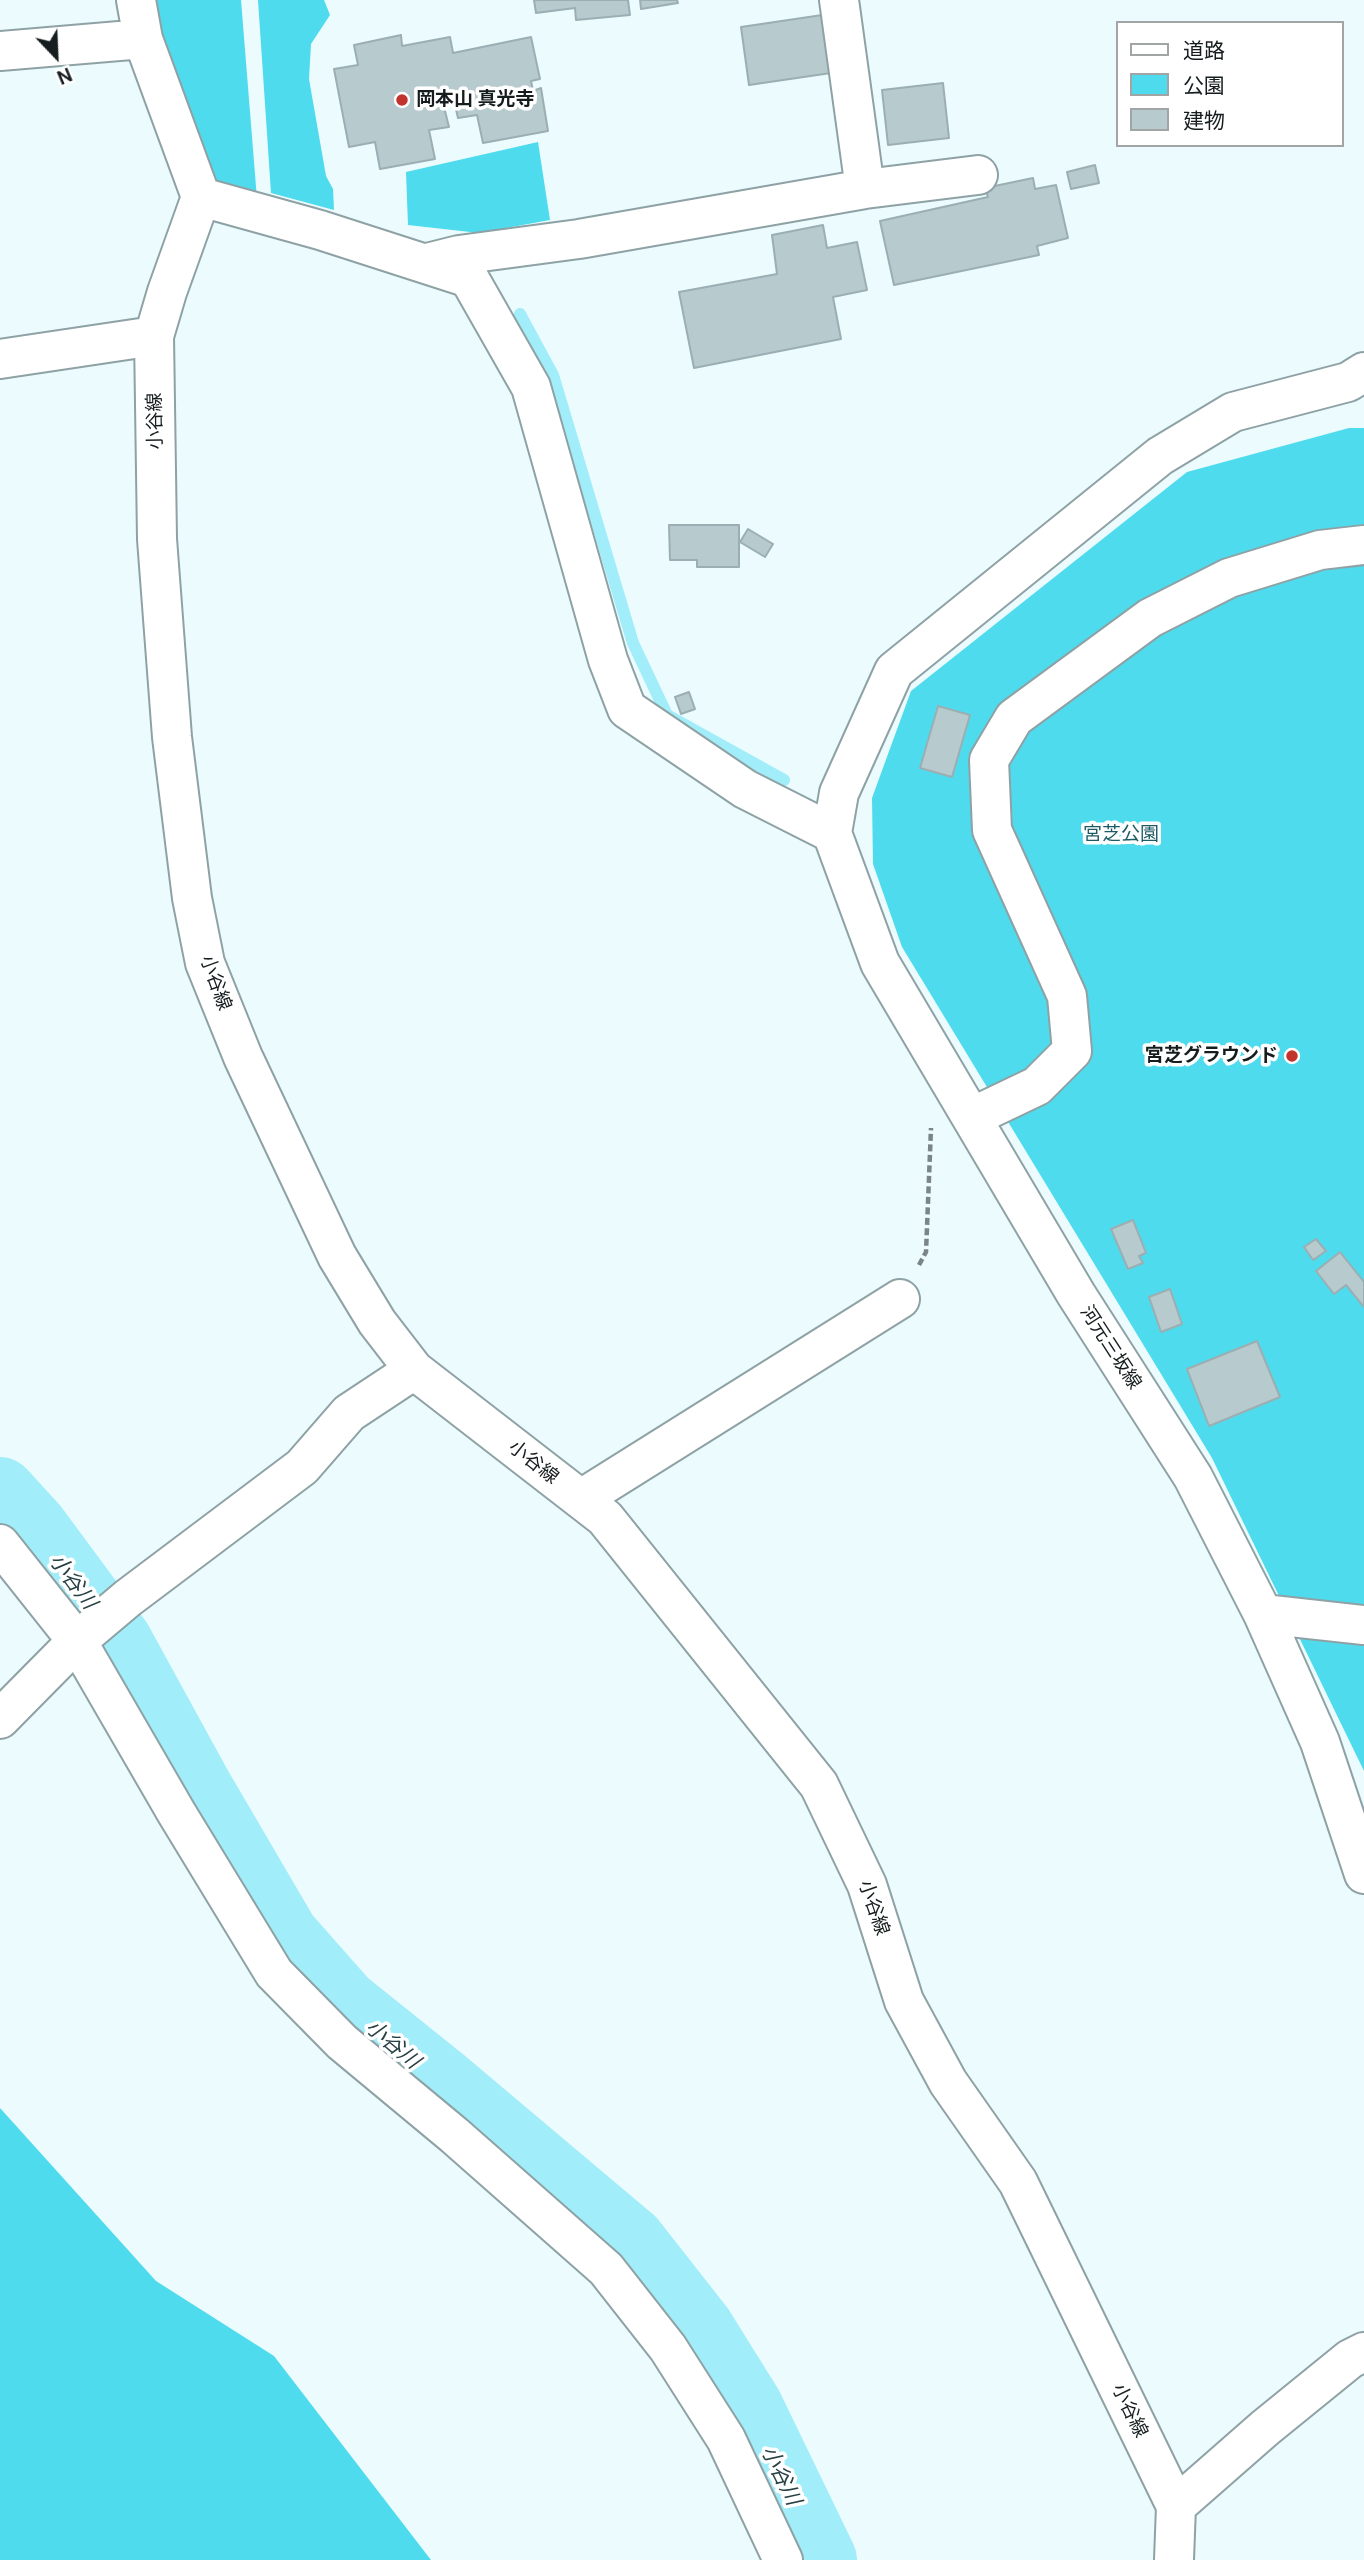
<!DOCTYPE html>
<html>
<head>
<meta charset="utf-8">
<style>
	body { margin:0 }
	#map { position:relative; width:1364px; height:2560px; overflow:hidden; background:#ebfbfe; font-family:"DM Sans","Noto Sans JP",sans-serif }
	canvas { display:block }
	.legend { position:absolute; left:1116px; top:21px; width:228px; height:126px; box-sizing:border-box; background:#fff; border:2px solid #a2a5a5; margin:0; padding:9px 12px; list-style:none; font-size:21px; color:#161d1e }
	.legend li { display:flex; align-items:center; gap:14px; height:35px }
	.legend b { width:35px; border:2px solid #a2a5a5 }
	.north { position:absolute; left:21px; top:21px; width:70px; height:70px; -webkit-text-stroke:5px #fff; paint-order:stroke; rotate:157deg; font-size:19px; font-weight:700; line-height:28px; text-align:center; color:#161d1e }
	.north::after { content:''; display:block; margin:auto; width:24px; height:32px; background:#161d1e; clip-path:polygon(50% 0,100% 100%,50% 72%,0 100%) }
</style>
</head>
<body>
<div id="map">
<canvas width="1364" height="2560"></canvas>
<ul class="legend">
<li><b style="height:9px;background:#fff"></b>道路</li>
<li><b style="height:19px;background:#4edbee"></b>公園</li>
<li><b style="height:19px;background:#b7cbcf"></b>建物</li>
</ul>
<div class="north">N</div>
</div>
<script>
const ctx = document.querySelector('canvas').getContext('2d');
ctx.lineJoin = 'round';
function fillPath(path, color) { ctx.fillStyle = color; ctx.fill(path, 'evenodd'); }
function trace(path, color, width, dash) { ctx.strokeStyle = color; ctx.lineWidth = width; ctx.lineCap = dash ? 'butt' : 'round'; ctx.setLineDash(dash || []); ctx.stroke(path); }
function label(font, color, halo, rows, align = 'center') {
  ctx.font = font + ' "DM Sans","Noto Sans JP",sans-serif'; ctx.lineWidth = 7; ctx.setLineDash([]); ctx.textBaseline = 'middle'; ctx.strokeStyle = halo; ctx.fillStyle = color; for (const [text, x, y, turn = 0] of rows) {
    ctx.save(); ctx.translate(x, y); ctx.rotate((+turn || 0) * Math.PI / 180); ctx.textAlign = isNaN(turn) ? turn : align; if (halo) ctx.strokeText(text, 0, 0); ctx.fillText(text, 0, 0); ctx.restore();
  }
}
fillPath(new Path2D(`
	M 147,0 L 241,0 L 257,199 L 207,177 Z
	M 258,0 L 324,0 L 330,15 L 311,44 L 309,79 L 326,176 L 333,189 L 334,210 L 271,193 Z
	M 538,142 L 550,220 L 479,233 L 408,225 L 406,172 Z
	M 1349,428 L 1364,428 L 1364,1771 L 1212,1458 L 902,947 L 873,864 L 872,798 L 911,691 L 1187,472 Z
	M 0,2108 L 156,2281 L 274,2356 L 431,2560 L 0,2560 Z`), '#4edbee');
trace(new Path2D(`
	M 520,314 L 553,375 L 633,643 L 667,715 L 784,780`), '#a1edf9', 12);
trace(new Path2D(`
	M 0,1493 L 32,1528 L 117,1643 L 197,1789 L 283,1936 L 343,2004 L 439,2081 L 630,2242 L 699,2330 L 747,2407 L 821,2560`), '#a1edf9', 72);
const building = new Path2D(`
	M 534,0 L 628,0 L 630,15 L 576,20 L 575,8 L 536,13 Z
	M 640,0 L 677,0 L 678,3 L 641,9 Z
	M 829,14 L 831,73 L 749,85 L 741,27 Z
	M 401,35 L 402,46 L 450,37 L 453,53 L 531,37 L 540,79 L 531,81 L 533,91 L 541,88 L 548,131 L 483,143 L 477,115 L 458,118 L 455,105 L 444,107 L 449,127 L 429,130 L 435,159 L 380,169 L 375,142 L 349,147 L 334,69 L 358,65 L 354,45 Z
	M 943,83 L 949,138 L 888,145 L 882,90 Z
	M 1095,165 L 1099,183 L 1071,189 L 1067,172 Z
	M 1033,178 L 1035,189 L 1056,185 L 1068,238 L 1037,246 L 1039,255 L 894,285 L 880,221 L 988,197 L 985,188 Z
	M 823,225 L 827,248 L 857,242 L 867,290 L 833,297 L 841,339 L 694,368 L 679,292 L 777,274 L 772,235 Z
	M 669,525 L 739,525 L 739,567 L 697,567 L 697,560 L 670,560 Z
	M 748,529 L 773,544 L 765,557 L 740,542 Z
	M 689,692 L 695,709 L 681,714 L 675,697 Z
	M 938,706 L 970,715 L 952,777 L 920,768 Z
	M 1133,1220 L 1146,1253 L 1139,1256 L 1143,1263 L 1128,1269 L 1111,1229 Z
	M 1316,1239 L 1326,1251 L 1313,1260 L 1304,1247 Z
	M 1340,1252 L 1364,1282 L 1364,1307 L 1346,1285 L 1334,1294 L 1316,1271 Z
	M 1170,1289 L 1182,1324 L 1161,1332 L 1149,1297 Z
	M 1257,1341 L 1280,1397 L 1209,1426 L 1187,1369 Z`);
fillPath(building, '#b7cbcf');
trace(building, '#9bafb2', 2);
const minor = new Path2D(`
	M 136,0 L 143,39 L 201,197 L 167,292 L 154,336 L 157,539 L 172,737 L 192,898 L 205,963 L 243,1057 L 337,1256 L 377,1322 L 414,1370 L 605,1518 L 819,1785 L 867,1885 L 904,2001 L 948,2082 L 1018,2182 L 1176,2506
	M 0,51 L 143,39
	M 865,189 L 978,175
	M 201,197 L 320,230 L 469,278 L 531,387 L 608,660 L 627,709 L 745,789 L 832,833
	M 427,263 L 459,255 L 579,239 L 865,189 L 839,0
	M 0,359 L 154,336
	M 1364,372 L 1348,382 L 1233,412 L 1160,456 L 894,671 L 839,793 L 832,833 L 880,963 L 1076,1294 L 1193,1477 L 1263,1614 L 1320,1742 L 1364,1874
	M 972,1117 L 1037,1086 L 1072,1051 L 1067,996 L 992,830 L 989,760 L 1014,718 L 1150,618 L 1229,578 L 1320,550 L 1364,545
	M 581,1499 L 900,1299
	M 0,1544 L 77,1641 L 176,1812 L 274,1973 L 342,2042 L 454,2135 L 606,2269 L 668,2348 L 726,2439 L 783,2560
	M 1263,1614 L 1364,1625
	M 0,1719 L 77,1641 L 128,1598 L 302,1467 L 349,1413 L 414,1370
	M 1174,2560 L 1176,2506 L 1265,2428 L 1350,2359 L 1364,2352`);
trace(minor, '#8ea2a5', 42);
trace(new Path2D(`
	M 919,1265 L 926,1252 L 931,1128`), '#7a8587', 4.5, [7, 3.5]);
trace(minor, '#fff', 38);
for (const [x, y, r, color] of [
	[402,100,7,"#c1332c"],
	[1292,1056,7,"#c1332c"]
]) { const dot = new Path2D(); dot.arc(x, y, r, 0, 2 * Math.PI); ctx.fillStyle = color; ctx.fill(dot); trace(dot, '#fff', 2.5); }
label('bold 19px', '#161d1e', '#fff', [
	["岡本山 真光寺",416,100],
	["宮芝グラウンド",1278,1056,"right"]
], 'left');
label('19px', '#161d1e', '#fff', [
	["小谷線",156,421,-91],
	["小谷線",215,983,70],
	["河元三坂線",1110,1348,57],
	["小谷線",533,1463,38],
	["小谷線",873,1908,71],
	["小谷線",1129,2411,64]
]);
label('19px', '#1d5b64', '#fff', [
	["宮芝公園",1121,835]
]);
label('italic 21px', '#274044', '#fff', [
	["小谷川",72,1582,53],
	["小谷川",392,2045,40],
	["小谷川",780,2476,64]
]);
</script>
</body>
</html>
